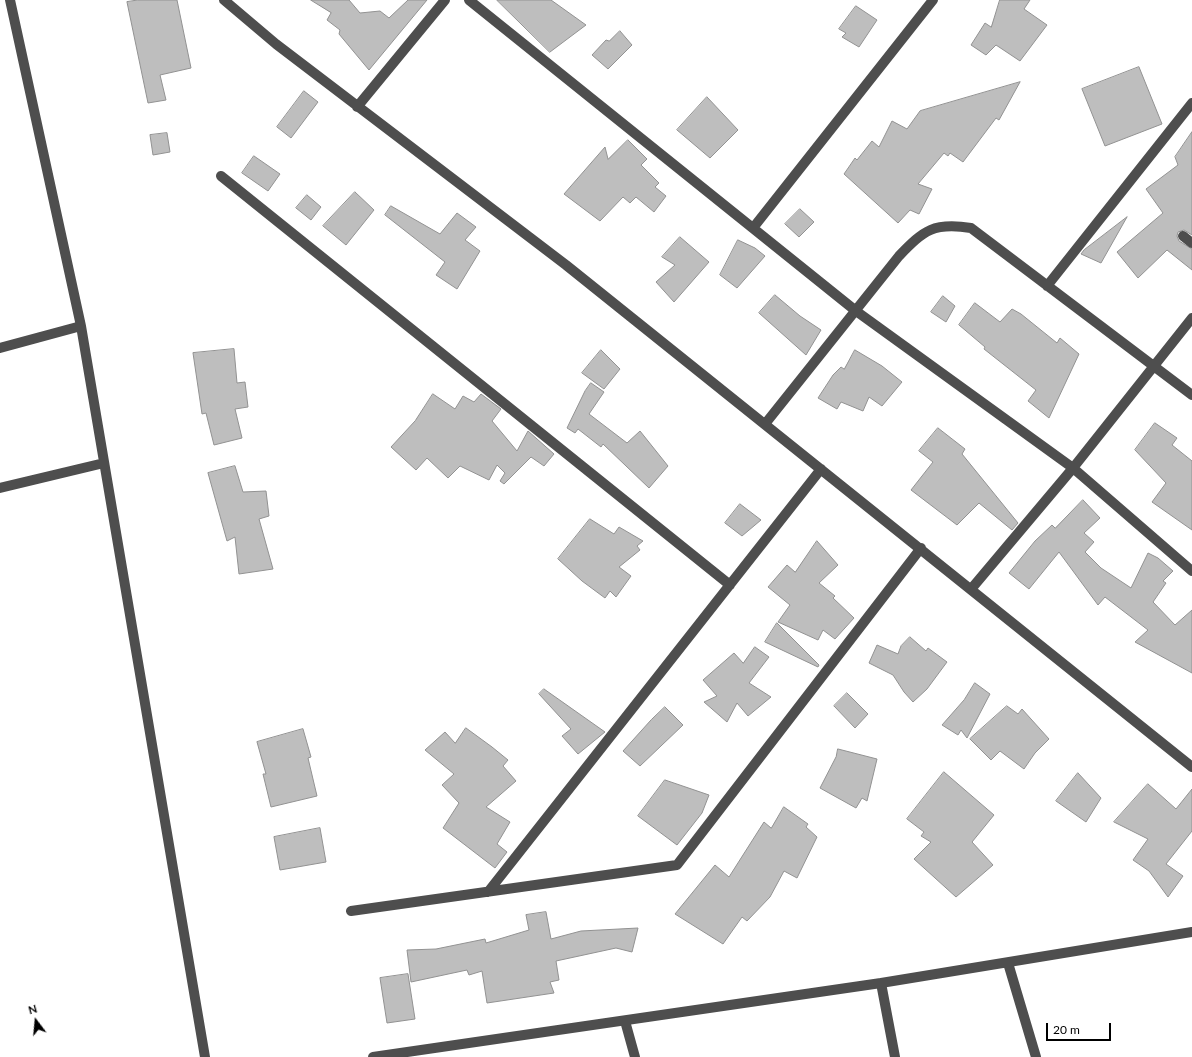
<!DOCTYPE html>
<html>
<head>
<meta charset="utf-8">
<style>
	body { margin:0 }
	#map { position:relative; width:1192px; height:1057px; overflow:hidden; background:#fff; font-family:Lato,sans-serif }
	canvas { display:block }
	.north { position:absolute; left:16px; top:1001px; width:40px; height:40px; -webkit-text-stroke:3px #fff; paint-order:stroke; rotate:344deg; font-size:11px; font-weight:700; line-height:16px; text-align:center; color:#000 }
	.north::after { content:''; display:block; margin:auto; width:14px; height:18px; background:#000; clip-path:polygon(50% 0,100% 100%,50% 72%,0 100%) }
	.scale { position:absolute; left:1046px; top:1023px; width:65px; height:18px; box-sizing:border-box; border:2px solid #000; border-top:0; padding-left:5px; font-size:12px; line-height:14px; white-space:nowrap; color:#000; -webkit-text-stroke:3px #fff; paint-order:stroke }
</style>
</head>
<body>
<div id="map">
<canvas width="1192" height="1057"></canvas>
<div class="north">N</div>
<div class="scale">20 m</div>
</div>
<script>
const ctx = document.querySelector('canvas').getContext('2d');
ctx.lineJoin = 'round';
function fillPath(path, color) { ctx.fillStyle = color; ctx.fill(path, 'evenodd'); }
function trace(path, color, width, dash) { ctx.strokeStyle = color; ctx.lineWidth = width; ctx.lineCap = dash ? 'butt' : 'round'; ctx.setLineDash(dash || []); ctx.stroke(path); }
const building = new Path2D(`
	M 138,0 L 177,0 L 191,68 L 160,75 L 166,100 L 148,103 L 127,2 Z
	M 311,0 L 349,0 L 360,13 L 380,11 L 389,18 L 408,0 L 427,0 L 369,70 L 339,34 L 340,30 L 327,20 L 331,13 Z
	M 497,0 L 551,0 L 586,25 L 550,52 Z
	M 1000,0 L 1030,0 L 1024,9 L 1047,25 L 1020,61 L 996,45 L 986,55 L 971,45 L 985,23 L 991,27 Z
	M 856,6 L 877,20 L 859,47 L 842,37 L 846,33 L 839,29 Z
	M 620,31 L 632,45 L 608,69 L 592,55 L 606,40 L 609,41 Z
	M 1139,67 L 1162,124 L 1105,146 L 1082,89 Z
	M 1020,82 L 999,120 L 996,118 L 963,162 L 950,153 L 948,156 L 944,153 L 918,184 L 932,189 L 919,214 L 910,210 L 898,223 L 844,174 L 855,158 L 857,160 L 872,141 L 879,147 L 892,121 L 907,129 L 920,111 Z
	M 304,91 L 318,102 L 291,138 L 277,127 Z
	M 707,97 L 738,130 L 710,158 L 677,130 Z
	M 1192,132 L 1192,235 L 1184,230 L 1178,232 L 1177,236 L 1179,241 L 1192,249 L 1192,270 L 1167,250 L 1138,278 L 1117,252 L 1163,213 L 1146,189 L 1178,165 L 1175,157 Z
	M 167,133 L 170,152 L 153,155 L 150,135 Z
	M 628,140 L 647,159 L 641,165 L 659,183 L 655,187 L 666,196 L 654,212 L 636,197 L 630,203 L 623,197 L 600,221 L 564,194 L 605,147 L 608,159 Z
	M 254,156 L 280,174 L 268,191 L 242,173 Z
	M 355,192 L 374,210 L 346,245 L 323,226 Z
	M 307,195 L 321,207 L 311,220 L 296,208 Z
	M 391,206 L 440,234 L 457,213 L 476,227 L 465,240 L 480,251 L 457,289 L 436,275 L 445,262 L 385,215 Z
	M 800,209 L 814,222 L 799,237 L 785,224 Z
	M 1127,217 L 1101,263 L 1081,254 L 1084,250 Z
	M 680,237 L 709,262 L 674,302 L 656,282 L 675,265 L 662,257 Z
	M 738,240 L 755,248 L 765,256 L 737,288 L 720,275 Z
	M 775,295 L 800,316 L 821,330 L 806,355 L 759,313 Z
	M 943,296 L 955,306 L 946,322 L 931,312 Z
	M 975,303 L 1000,322 L 1012,309 L 1021,314 L 1057,343 L 1060,338 L 1079,354 L 1049,418 L 1028,401 L 1036,390 L 984,349 L 985,347 L 959,325 Z
	M 234,349 L 237,383 L 245,382 L 248,407 L 235,409 L 242,438 L 214,445 L 206,413 L 202,414 L 193,353 Z
	M 601,350 L 620,369 L 604,389 L 582,373 Z
	M 855,350 L 882,366 L 902,382 L 882,406 L 869,397 L 863,411 L 841,402 L 837,409 L 818,398 L 833,375 L 841,367 L 844,369 Z
	M 591,383 L 604,392 L 589,414 L 627,443 L 640,431 L 668,466 L 649,488 L 603,444 L 601,447 L 578,429 L 575,433 L 567,428 L 585,391 Z
	M 433,394 L 455,409 L 463,396 L 474,402 L 481,394 L 501,409 L 492,421 L 517,451 L 528,431 L 554,454 L 544,466 L 531,457 L 504,484 L 500,481 L 505,473 L 497,465 L 489,480 L 460,466 L 448,478 L 427,458 L 416,470 L 391,447 L 415,421 Z
	M 1155,423 L 1177,438 L 1172,445 L 1192,461 L 1192,530 L 1152,502 L 1166,483 L 1135,450 Z
	M 938,428 L 965,449 L 962,454 L 1018,523 L 1012,530 L 979,503 L 957,525 L 911,490 L 933,462 L 919,451 Z
	M 235,466 L 243,492 L 266,491 L 269,516 L 259,519 L 273,569 L 239,574 L 235,537 L 227,541 L 208,473 Z
	M 1083,500 L 1100,518 L 1084,533 L 1094,542 L 1085,552 L 1101,568 L 1131,588 L 1148,553 L 1158,558 L 1173,571 L 1163,581 L 1166,583 L 1153,602 L 1175,625 L 1192,610 L 1192,673 L 1135,642 L 1148,630 L 1105,597 L 1098,605 L 1059,552 L 1029,589 L 1009,573 L 1035,541 L 1052,525 L 1055,528 Z
	M 740,504 L 761,520 L 742,536 L 725,523 Z
	M 590,519 L 614,534 L 619,527 L 643,541 L 637,546 L 640,550 L 619,567 L 631,576 L 616,597 L 610,591 L 605,598 L 582,581 L 558,559 Z
	M 817,541 L 838,565 L 819,583 L 835,596 L 833,598 L 854,618 L 835,639 L 823,630 L 818,640 L 778,622 L 790,605 L 768,587 L 787,565 L 795,572 Z
	M 777,623 L 819,665 L 818,667 L 765,642 Z
	M 910,637 L 926,651 L 928,648 L 947,662 L 927,689 L 913,702 L 904,692 L 893,675 L 869,663 L 877,645 L 898,654 L 901,646 Z
	M 755,647 L 769,657 L 749,683 L 771,697 L 748,716 L 737,703 L 727,722 L 704,702 L 717,696 L 703,680 L 734,653 L 743,663 Z
	M 975,683 L 990,694 L 967,738 L 961,730 L 958,735 L 942,725 L 964,700 Z
	M 544,689 L 605,732 L 578,754 L 562,736 L 571,729 L 539,694 Z
	M 847,693 L 868,714 L 855,728 L 834,706 Z
	M 1007,706 L 1018,714 L 1022,709 L 1049,739 L 1035,753 L 1024,769 L 1000,751 L 991,760 L 970,739 Z
	M 665,707 L 683,725 L 640,766 L 623,751 L 651,720 Z
	M 466,728 L 492,747 L 508,760 L 503,766 L 516,781 L 486,807 L 510,822 L 497,844 L 507,852 L 495,868 L 443,828 L 459,803 L 442,785 L 454,774 L 425,750 L 445,732 L 455,743 Z
	M 303,729 L 311,757 L 308,758 L 317,796 L 271,807 L 263,774 L 266,774 L 257,742 Z
	M 838,749 L 877,759 L 867,801 L 862,798 L 856,808 L 820,788 L 836,757 Z
	M 944,772 L 994,815 L 972,842 L 993,865 L 956,897 L 914,859 L 931,842 L 921,836 L 924,832 L 907,819 Z
	M 1078,773 L 1101,798 L 1086,822 L 1056,801 Z
	M 665,780 L 709,795 L 702,813 L 677,845 L 638,816 Z
	M 1148,784 L 1176,809 L 1192,789 L 1192,831 L 1166,864 L 1183,876 L 1168,897 L 1149,871 L 1133,860 L 1148,839 L 1114,822 Z
	M 784,807 L 808,824 L 806,827 L 817,837 L 797,878 L 784,871 L 770,897 L 747,921 L 742,917 L 723,944 L 675,914 L 715,865 L 729,877 L 764,822 L 771,828 Z
	M 320,828 L 326,862 L 280,870 L 274,837 Z
	M 546,912 L 551,939 L 581,931 L 638,928 L 632,952 L 616,948 L 556,961 L 559,980 L 550,982 L 554,993 L 487,1003 L 482,971 L 469,975 L 467,970 L 411,982 L 407,950 L 436,949 L 485,939 L 486,943 L 529,930 L 526,915 Z
	M 408,974 L 415,1019 L 387,1023 L 380,978 Z`);
fillPath(building, '#bebebe');
trace(building, '#929292', 1);
trace(new Path2D(`
	M 10,0 L 81,326 L 205,1057
	M 224,0 L 276,44 L 566,265 L 1192,767
	M 469,0 L 856,311 L 1073,468 L 1192,571
	M 357,107 L 445,0
	M 221,176 L 730,585
	M 753,228 L 933,0
	M 1183,236 L 1192,243
	M 1047,286 L 1192,103
	M 0,348 L 81,326
	M 765,424 L 899,256 C 924,230 934,222 971,228 L 1192,395
	M 0,488 L 104,463
	M 972,588 L 1073,468 L 1192,318
	M 488,892 L 821,469
	M 351,911 L 677,865 L 921,548
	M 1008,963 L 1036,1057
	M 881,983 L 895,1057
	M 625,1021 L 635,1057
	M 373,1057 L 881,983 L 1192,932`), '#4e4e4e', 10);
</script>
</body>
</html>
